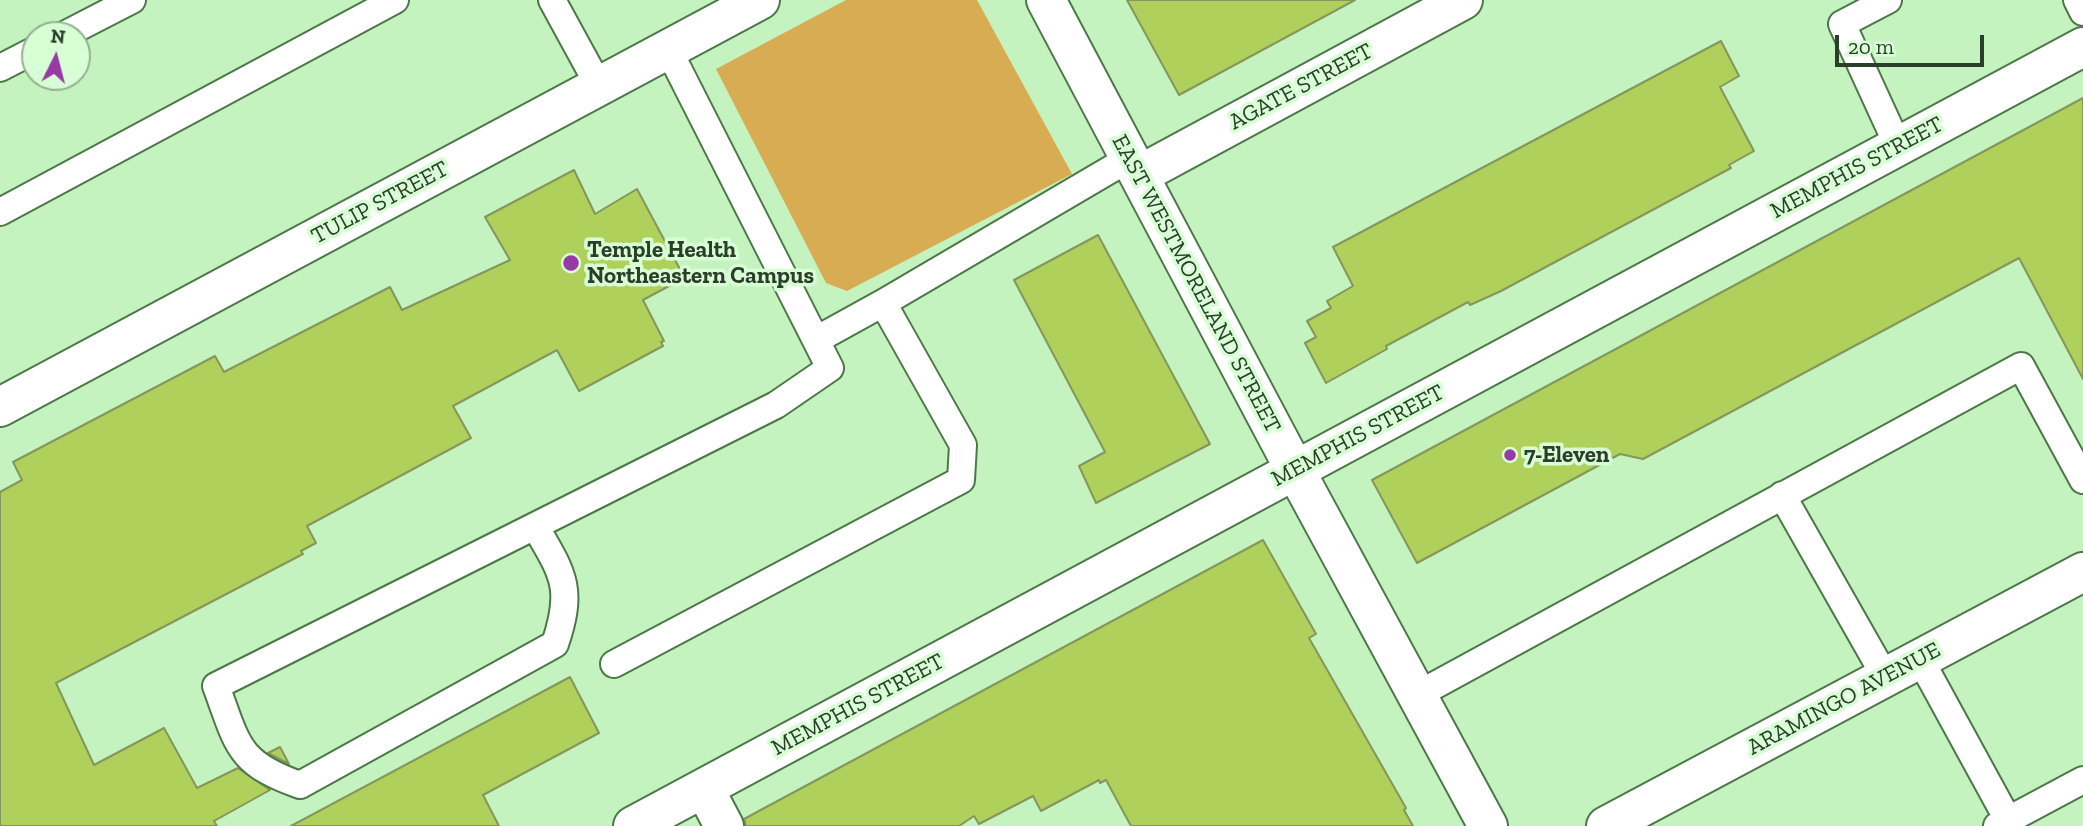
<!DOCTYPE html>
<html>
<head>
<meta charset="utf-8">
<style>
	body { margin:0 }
	#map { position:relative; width:2083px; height:826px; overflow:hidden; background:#c4f3c0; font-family:"Zilla Slab",serif }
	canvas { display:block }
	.north { position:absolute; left:21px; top:21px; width:70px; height:70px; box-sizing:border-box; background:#d8fed5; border:2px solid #93b191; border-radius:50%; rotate:6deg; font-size:19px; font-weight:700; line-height:28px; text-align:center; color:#2b3e2a }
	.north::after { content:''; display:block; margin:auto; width:24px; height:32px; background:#973aa4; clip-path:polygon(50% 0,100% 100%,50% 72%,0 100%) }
	.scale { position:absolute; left:1835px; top:35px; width:149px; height:32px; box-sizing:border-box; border:4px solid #2b3e2a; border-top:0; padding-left:9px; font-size:21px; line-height:24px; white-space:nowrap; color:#2b3e2a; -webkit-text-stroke:5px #d8fed5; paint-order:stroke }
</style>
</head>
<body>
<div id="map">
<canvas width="2083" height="826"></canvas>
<div class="north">N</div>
<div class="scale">20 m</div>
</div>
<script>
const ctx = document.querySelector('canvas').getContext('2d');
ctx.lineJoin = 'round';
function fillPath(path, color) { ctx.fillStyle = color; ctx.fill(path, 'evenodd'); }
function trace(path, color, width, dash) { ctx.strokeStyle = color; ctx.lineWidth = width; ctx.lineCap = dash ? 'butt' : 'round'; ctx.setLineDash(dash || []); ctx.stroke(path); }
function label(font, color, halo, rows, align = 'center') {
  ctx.font = font + ' "Zilla Slab",serif'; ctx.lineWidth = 7; ctx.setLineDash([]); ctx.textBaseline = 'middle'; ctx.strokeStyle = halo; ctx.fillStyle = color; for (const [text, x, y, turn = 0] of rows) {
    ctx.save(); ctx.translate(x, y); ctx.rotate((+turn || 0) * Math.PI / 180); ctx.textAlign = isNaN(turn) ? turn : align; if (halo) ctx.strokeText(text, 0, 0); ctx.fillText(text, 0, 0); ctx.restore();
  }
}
fillPath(new Path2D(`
	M 846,0 L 977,0 L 1072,174 L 847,291 L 826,283 L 716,69 Z`), '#d8ac52');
const building = new Path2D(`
	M 1127,0 L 1355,0 L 1179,95 Z
	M 1721,41 L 1739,76 L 1720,87 L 1754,151 L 1729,165 L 1731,168 L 1501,291 L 1470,305 L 1468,302 L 1386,346 L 1387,349 L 1326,383 L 1305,343 L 1316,337 L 1307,321 L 1331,308 L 1327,301 L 1353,286 L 1333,247 Z
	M 2083,98 L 2083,379 L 2019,258 L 1643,459 L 1620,454 L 1417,563 L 1372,480 Z
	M 574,170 L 595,214 L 637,189 L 682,273 L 680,275 L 682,279 L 643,300 L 664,341 L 661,342 L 663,346 L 579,391 L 557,350 L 453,406 L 471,438 L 307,526 L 316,543 L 301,551 L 303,554 L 56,683 L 94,765 L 164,728 L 197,788 L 238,768 L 270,790 L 214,821 L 217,826 L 0,826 L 0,492 L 22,480 L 13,462 L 215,356 L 224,372 L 390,287 L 402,310 L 510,260 L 485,217 Z
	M 1098,235 L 1210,444 L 1096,503 L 1079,466 L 1105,452 L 1014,280 Z
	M 1263,540 L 1316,634 L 1309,638 L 1406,808 L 1404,810 L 1413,826 L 1131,826 L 1106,780 L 1100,783 L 1099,780 L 1041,811 L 1033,796 L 979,824 L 974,816 L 959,826 L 746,826 L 744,819 Z
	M 570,677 L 599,733 L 483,795 L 499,826 L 291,826 Z
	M 280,747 L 289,764 L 268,753 Z`);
fillPath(building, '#afd05a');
trace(building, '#84965b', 2);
const service = new Path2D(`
	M 552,0 L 599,86
	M 1888,0 L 1842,24 L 1898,146
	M 2077,0 L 2083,12
	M 64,35 L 132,0
	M 0,68 L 35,50
	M 0,212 L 395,0
	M 883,303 L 1130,158
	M 1782,495 L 1886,678
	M 535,526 C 563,574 574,588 555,644 L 300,785 C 237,763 238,745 216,686 L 776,405 L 830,368 L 668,49
	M 1920,659 L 2008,820
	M 614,664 L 961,480 L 963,445 L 883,303 L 816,340
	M 1417,695 L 2021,366 L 2083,480
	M 1997,826 L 2083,780`);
const minor = new Path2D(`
	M 1046,0 L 1295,470 L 1488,826
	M 1139,175 L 1463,0
	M 0,407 L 760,0
	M 704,788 L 724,826
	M 633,826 L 2083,47`);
const primary = new Path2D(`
	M 1606,826 L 2083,572`);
trace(service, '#4d7749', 30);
trace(minor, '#4d7749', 42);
trace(primary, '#4d7749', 42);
trace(service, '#fff', 26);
trace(minor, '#fff', 38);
trace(primary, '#fff', 38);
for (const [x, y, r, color] of [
	[571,263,9,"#973aa4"],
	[1510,455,7,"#973aa4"]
]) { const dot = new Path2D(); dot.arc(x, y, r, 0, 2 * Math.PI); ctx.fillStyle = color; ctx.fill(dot); trace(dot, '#d8fed5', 2.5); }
label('23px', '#2b3e2a', '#d8fed5', [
	["AGATE STREET",1301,87,-28],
	["MEMPHIS STREET",1857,168,-28],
	["TULIP STREET",380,203,-28],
	["EAST WESTMORELAND STREET",1196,284,62],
	["MEMPHIS STREET",1358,436,-28],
	["ARAMINGO AVENUE",1844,699,-28],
	["MEMPHIS STREET",858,705,-28]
]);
label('bold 23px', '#2b3e2a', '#d8fed5', [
	["Temple Health",587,250],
	["Northeastern Campus",587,276],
	["7-Eleven",1524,455]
], 'left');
</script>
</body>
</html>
